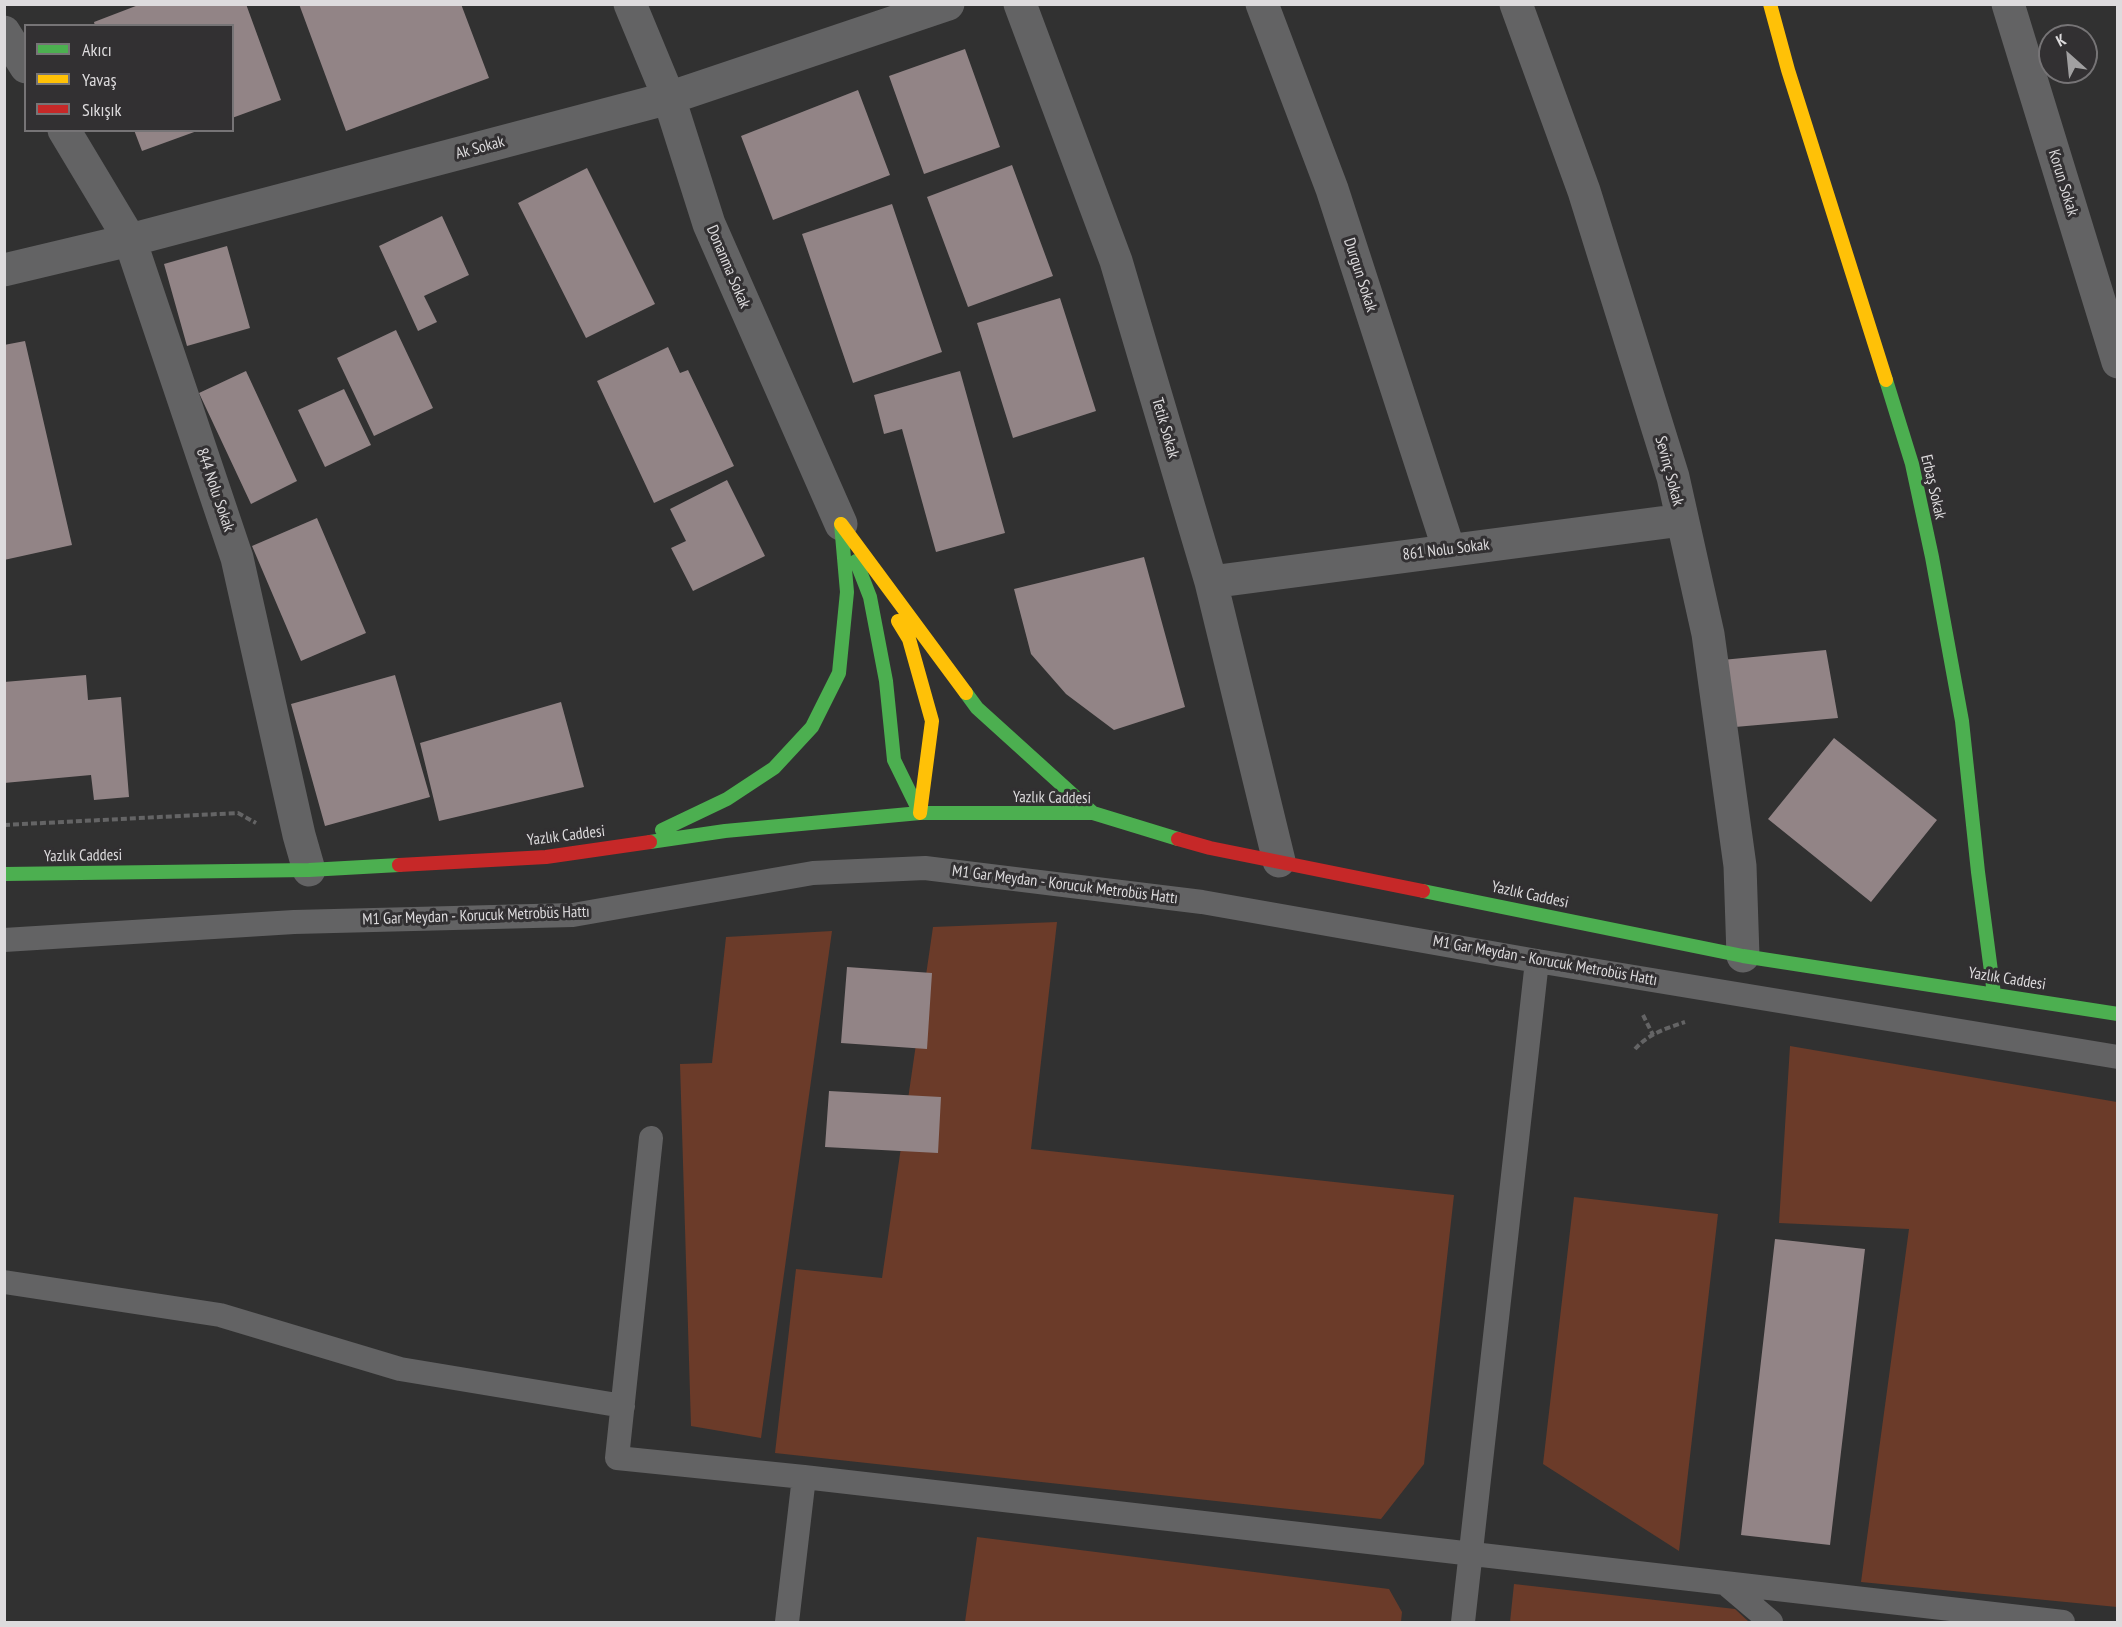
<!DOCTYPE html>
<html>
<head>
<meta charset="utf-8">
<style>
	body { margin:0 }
	#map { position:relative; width:2122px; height:1627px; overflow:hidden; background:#313131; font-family:"PT Sans Narrow",sans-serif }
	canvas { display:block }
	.frame { position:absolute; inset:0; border:6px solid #dddbdd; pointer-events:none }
	.legend { position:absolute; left:24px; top:24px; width:210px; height:108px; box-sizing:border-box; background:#323032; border:2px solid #767476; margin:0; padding:8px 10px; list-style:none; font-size:18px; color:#dddbdd }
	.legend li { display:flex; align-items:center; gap:12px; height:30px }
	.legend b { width:30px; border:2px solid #767476 }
	.north { position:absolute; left:2038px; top:24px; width:60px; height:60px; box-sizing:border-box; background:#323032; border:2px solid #767476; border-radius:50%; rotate:333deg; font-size:16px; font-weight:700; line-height:24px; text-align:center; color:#dddbdd }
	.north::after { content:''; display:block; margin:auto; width:21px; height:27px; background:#a1a0a1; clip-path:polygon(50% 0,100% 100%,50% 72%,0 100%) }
</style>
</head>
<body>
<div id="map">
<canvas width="2122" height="1627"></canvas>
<div class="frame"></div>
<ul class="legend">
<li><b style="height:8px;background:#4caf50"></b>Akıcı</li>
<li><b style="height:8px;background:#ffc107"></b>Yavaş</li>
<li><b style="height:8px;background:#c62828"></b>Sıkışık</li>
</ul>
<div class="north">K</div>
</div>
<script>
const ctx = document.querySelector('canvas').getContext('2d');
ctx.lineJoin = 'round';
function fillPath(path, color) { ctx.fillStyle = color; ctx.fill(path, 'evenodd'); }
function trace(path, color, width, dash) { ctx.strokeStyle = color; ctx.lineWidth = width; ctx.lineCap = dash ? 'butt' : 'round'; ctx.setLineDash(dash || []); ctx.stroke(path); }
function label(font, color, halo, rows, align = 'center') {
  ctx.font = font + ' "PT Sans Narrow",sans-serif'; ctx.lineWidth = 6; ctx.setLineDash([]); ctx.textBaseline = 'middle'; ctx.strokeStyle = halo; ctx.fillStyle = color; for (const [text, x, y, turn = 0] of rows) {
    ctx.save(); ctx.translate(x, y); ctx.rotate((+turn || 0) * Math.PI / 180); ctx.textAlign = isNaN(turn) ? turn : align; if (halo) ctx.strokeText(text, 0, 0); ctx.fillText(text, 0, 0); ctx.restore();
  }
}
fillPath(new Path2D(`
	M 1057,922 L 1031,1149 L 1454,1195 L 1424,1464 L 1381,1519 L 775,1453 L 796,1269 L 882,1278 L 933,927 Z
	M 832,931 L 761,1438 L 691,1426 L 680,1064 L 712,1063 L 726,937 Z
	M 1790,1046 L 2117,1102 L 2117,1607 L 1861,1582 L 1909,1229 L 1779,1223 Z
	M 1574,1197 L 1718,1214 L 1679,1551 L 1543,1464 Z
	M 977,1537 L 1389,1589 L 1402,1612 L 1401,1622 L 965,1622 Z
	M 1514,1584 L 1735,1609 L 1749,1622 L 1510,1622 Z`), '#6b3b29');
fillPath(new Path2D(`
	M 141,4 L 246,4 L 281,100 L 232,118 L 232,26 L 95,26 L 94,22 Z
	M 299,4 L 461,4 L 489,78 L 346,131 Z
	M 965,49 L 1000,147 L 924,174 L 889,76 Z
	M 858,90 L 890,175 L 773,220 L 741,136 Z
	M 134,130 L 197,130 L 197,131 L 142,151 Z
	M 1012,165 L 1053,276 L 968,307 L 927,197 Z
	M 587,168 L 655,304 L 586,338 L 518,203 Z
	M 892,204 L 942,352 L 853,383 L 802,234 Z
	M 442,216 L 469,275 L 424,296 L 437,322 L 418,331 L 379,246 Z
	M 227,246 L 250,328 L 187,346 L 164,264 Z
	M 1060,298 L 1096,411 L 1013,438 L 977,323 Z
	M 396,330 L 433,408 L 374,436 L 337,358 Z
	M 25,341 L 72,545 L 4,560 L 4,345 Z
	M 668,347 L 680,373 L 688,370 L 734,466 L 654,503 L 597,381 Z
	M 246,371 L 297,481 L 251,504 L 199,393 Z
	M 960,371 L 1005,533 L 936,552 L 902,429 L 884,434 L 874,395 Z
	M 344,389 L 371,445 L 325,467 L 298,410 Z
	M 727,480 L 765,556 L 693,591 L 671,548 L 686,541 L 670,509 Z
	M 317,518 L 366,633 L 301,661 L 252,546 Z
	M 1144,557 L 1185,707 L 1114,730 L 1066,694 L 1031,654 L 1014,589 Z
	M 1826,650 L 1838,718 L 1735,727 L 1722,660 Z
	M 86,675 L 88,700 L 121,697 L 129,797 L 94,800 L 91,775 L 4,783 L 4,682 Z
	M 395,675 L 430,797 L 325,826 L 291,704 Z
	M 561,702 L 584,787 L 439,821 L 420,743 Z
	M 1834,738 L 1937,820 L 1871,902 L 1768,819 Z
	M 847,967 L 932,973 L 927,1049 L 841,1043 Z
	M 829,1091 L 941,1097 L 938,1153 L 825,1147 Z
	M 1775,1239 L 1865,1249 L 1830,1545 L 1741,1535 Z`), '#928486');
trace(new Path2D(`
	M 4,825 L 238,813 L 256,823
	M 1643,1015 L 1653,1035
	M 1635,1049 C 1648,1034 1667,1028 1685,1022`), '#646465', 4, [6, 3]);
trace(new Path2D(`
	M 4,940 L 294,922 L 573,915 L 813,873 L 925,868 L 1202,902 L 1537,961 L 2118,1057
	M 651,1138 L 617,1458 L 804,1477
	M 4,1282 L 220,1315 L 400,1369 L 623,1406
	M 1725,1583 L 1771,1622
	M 787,1622 L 804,1477 L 2063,1622
	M 1463,1622 L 1537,961`), '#636364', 24);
trace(new Path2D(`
	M 630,4 L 669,98 L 709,224 L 841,524
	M 1020,4 L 1116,261 L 1211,582 L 1279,861
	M 1262,4 L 1332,189 L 1449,550
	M 1516,4 L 1584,191 L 1673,477 L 1708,634 L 1740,866 L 1743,956
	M 2008,4 L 2118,362
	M 4,32 L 26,67
	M 64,130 L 130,240 L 237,558 L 299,835 L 309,870
	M 4,270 L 130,240 L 669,98 L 948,4
	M 1211,582 L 1682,520`), '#636364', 33);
trace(new Path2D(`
	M 1886,380 L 1912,464 L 1932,557 L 1962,721 L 1978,872 L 1994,994
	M 856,561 L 870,597 L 886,681 L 894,760 L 920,813
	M 966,693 L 977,708 L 1093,813
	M 662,830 L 727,799 L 774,768 L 812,727 L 839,673 L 847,592 L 841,524
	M 650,842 L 725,831 L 920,813 L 1093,813 L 1178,839
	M 4,874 L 309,870 L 399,865
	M 1423,891 L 1743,956 L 2118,1014`), '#4caf50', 14);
trace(new Path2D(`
	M 1770,4 L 1788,70 L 1886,380
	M 841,524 L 966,693
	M 898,621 L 909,639 L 932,721 L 920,813`), '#ffc107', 14);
trace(new Path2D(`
	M 1178,839 L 1210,848 L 1423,891
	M 399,865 L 546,857 L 650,842`), '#c62828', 14);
label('16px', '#dddbdd', '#323032', [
	["Ak Sokak",480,148,-15],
	["Korun Sokak",2063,183,73],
	["Donanma Sokak",728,267,67],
	["Durgun Sokak",1360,275,72],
	["Tetik Sokak",1165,428,74],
	["Sevinç Sokak",1669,471,75],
	["Erbaş Sokak",1933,487,77],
	["844 Nolu Sokak",215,490,71],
	["861 Nolu Sokak",1446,550,-7],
	["Yazlık Caddesi",1052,798,1],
	["Yazlık Caddesi",566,836,-7],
	["Yazlık Caddesi",83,856,-1],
	["M1 Gar Meydan - Korucuk Metrobüs Hattı",1065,885,7],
	["Yazlık Caddesi",1530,895,12],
	["M1 Gar Meydan - Korucuk Metrobüs Hattı",476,916,-2],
	["M1 Gar Meydan - Korucuk Metrobüs Hattı",1545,961,10],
	["Yazlık Caddesi",2007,979,9]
]);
</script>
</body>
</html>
